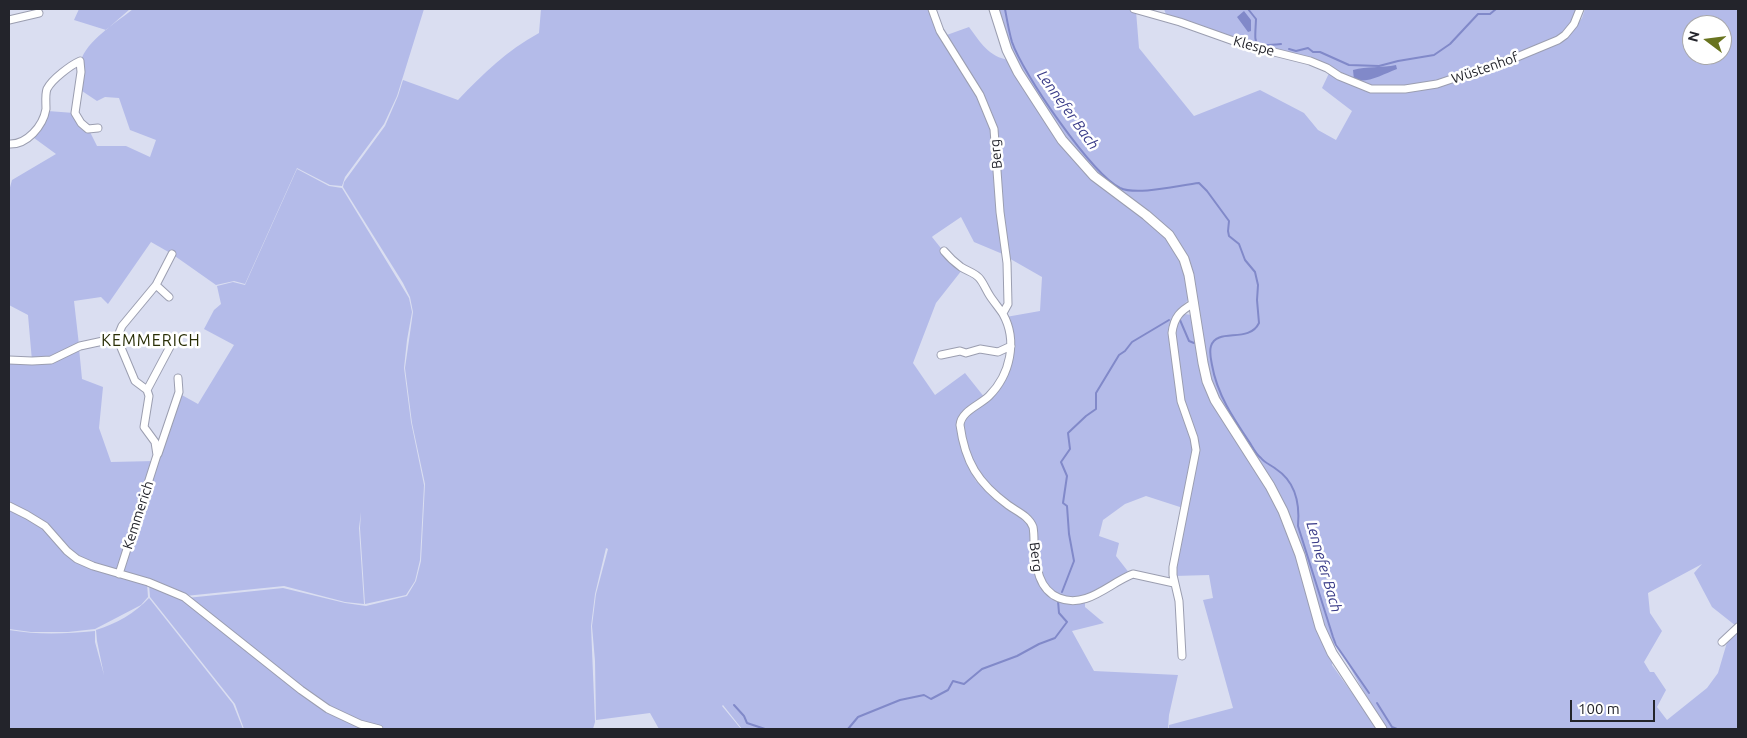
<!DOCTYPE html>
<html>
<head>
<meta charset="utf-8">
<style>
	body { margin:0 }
	#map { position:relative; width:1747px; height:738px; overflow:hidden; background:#dadef1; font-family:Ubuntu,sans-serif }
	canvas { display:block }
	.frame { position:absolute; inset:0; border:10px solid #23242b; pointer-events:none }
	.north { position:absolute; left:1682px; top:15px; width:50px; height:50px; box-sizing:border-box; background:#fff; border:1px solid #a7a7aa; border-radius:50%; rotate:285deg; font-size:14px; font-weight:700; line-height:20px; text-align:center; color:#23242b }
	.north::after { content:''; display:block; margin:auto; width:18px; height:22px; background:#69741f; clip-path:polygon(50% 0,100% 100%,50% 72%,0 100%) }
	.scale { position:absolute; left:1570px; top:700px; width:85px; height:22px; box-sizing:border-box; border:2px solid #23242b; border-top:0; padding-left:6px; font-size:15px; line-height:18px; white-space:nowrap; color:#23242b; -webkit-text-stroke:4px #fff; paint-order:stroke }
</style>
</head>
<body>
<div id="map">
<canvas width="1747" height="738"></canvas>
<div class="frame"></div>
<div class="north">N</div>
<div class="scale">100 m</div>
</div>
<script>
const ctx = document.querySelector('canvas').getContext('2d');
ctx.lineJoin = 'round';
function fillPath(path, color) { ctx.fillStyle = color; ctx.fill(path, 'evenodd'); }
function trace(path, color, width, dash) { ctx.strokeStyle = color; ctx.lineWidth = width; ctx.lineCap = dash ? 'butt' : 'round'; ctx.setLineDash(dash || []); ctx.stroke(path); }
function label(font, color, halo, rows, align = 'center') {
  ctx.font = font + ' Ubuntu,sans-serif'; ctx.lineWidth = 5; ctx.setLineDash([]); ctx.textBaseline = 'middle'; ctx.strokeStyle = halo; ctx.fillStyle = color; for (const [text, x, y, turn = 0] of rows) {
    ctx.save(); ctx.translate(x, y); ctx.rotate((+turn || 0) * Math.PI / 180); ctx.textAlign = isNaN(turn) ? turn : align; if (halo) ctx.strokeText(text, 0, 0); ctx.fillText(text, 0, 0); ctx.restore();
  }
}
fillPath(new Path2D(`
	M 79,9 L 130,9 L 106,30 L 74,20 Z
	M 133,9 L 424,9 L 397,96 L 384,124 L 345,177 L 342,186 L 330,185 L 297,168 L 245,284 L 234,281 L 216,285 L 172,254 L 151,242 L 108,304 L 101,297 L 74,301 L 79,345 L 50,359 L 32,361 L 28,315 L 9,305 L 9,191 L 12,180 L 56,154 L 30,135 L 48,111 L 74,113 L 89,130 L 97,146 L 126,146 L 150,157 L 156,140 L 130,130 L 119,98 L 105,97 L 97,101 L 79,89 C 80,80 79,70 81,61 C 86,41 117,22 133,9 Z
	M 541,9 L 930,9 L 969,80 L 991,126 L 1005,255 L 974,242 L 961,217 L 933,236 L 932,237 L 948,257 L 962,270 L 936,303 L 913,363 L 935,395 L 965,373 L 985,398 L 968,411 L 959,429 L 968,466 L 976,481 L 1024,517 L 1032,528 L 1038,581 L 1058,599 L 1085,600 L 1085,607 L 1104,623 L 1072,631 L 1094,671 L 1178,675 L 1169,715 L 1168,729 L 742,729 L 723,705 L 722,706 L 741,729 L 659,729 L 650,713 L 596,720 L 595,661 L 592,626 L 596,594 L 608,549 L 606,548 L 595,594 L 591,626 L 595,722 L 593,729 L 385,729 L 361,722 L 330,708 L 187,598 L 283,588 L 345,603 L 366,606 L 407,596 L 416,581 L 421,561 L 425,484 L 412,423 L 405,368 L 413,312 L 410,297 L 403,283 L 343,187 L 344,182 L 385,126 L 398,96 L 403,80 L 458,100 C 484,73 506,51 539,33 Z
	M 997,9 L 1127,9 L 1136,11 L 1139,48 L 1194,116 L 1260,90 L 1304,113 L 1318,130 L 1336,140 L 1347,153 L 1336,140 L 1352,111 L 1322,88 L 1331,69 L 1249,47 L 1167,17 L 1164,9 L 1583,9 L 1573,30 L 1582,18 L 1585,9 L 1738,9 L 1738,626 L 1736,626 L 1712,607 L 1694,573 L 1702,564 L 1648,593 L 1650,613 L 1662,631 L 1644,662 L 1650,672 L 1654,672 L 1666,690 L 1657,707 L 1667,720 L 1707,688 L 1718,673 L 1728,639 L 1738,630 L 1738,729 L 1385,729 L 1335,641 L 1332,665 L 1378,729 L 1169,729 L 1169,725 L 1233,708 L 1203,600 L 1213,598 L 1209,575 L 1174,576 L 1183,508 L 1146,496 L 1125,504 L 1103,520 L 1099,536 L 1119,543 L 1116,556 L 1130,574 L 1094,594 L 1068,599 L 1053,592 L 1044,581 L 1039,561 L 1034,527 L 981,477 L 968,455 L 962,421 L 991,396 L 1011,364 L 1006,317 L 1040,311 L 1042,277 L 1007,257 L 997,141 L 977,92 L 944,36 L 969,27 C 980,42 989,57 1009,60 L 1061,143 L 1169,239 L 1182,263 L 1190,298 L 1175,314 L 1170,327 L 1169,341 L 1176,389 L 1185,402 L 1178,375 L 1173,336 L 1178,321 L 1184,314 L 1192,315 L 1202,336 L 1175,237 L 1093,171 L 1065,139 L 1010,50 ZM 1692,25 L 1722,25 L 1722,55 L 1692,55 Z
	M 297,169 L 329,186 L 342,188 L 409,298 L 412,312 L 407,340 L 404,368 L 411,422 L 424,485 L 420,560 L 415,581 L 406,595 L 365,604 L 360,528 L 361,512 L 359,528 L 364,604 L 345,602 L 284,586 L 185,596 L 78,557 L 45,525 L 9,505 L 9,361 L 32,362 L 79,348 L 82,379 L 103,387 L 99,428 L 111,462 L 155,461 L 180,394 L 198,404 L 234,345 L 204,329 L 214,310 L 221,304 L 217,286 L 233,282 L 245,285 Z
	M 9,508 L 43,528 L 66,552 L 147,583 L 148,597 L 141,605 L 95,629 L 68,632 L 31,632 L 9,629 Z
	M 149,584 L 183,599 L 301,692 L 373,729 L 244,729 L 235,704 L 150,597 Z
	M 149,598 L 233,704 L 243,729 L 9,729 L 9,630 C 38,635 65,634 95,631 L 95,642 L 104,675 L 97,641 L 96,630 C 116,624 135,613 149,598 Z`), '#b4bbe9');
fillPath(new Path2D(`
	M 1244,11 L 1251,20 L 1251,31 L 1248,32 L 1237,17 Z
	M 1396,65 L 1397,69 C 1383,74 1370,83 1354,80 L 1353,70 C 1367,66 1382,68 1396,65 Z`), '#8189c9');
trace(new Path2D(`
	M 1005,9 C 1007,20 1009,32 1012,42 C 1023,74 1091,173 1120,188 C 1137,196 1180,185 1199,183 L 1207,191 L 1229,221 L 1228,231 L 1229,236 L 1239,244 L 1245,260 L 1255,272 L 1258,285 L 1257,300 L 1259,323 C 1249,344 1217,327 1211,346 C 1209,352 1211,359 1212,365 C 1217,394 1233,418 1250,443 C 1253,448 1256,454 1261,458 C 1265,463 1271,465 1276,469 C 1296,482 1300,503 1298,526 L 1333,637 L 1336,645 L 1369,693
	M 1248,9 L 1256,19 C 1255,46 1251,47 1281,44
	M 1289,49 L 1296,51 L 1308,48 L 1313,52 L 1320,52 L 1349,65 L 1379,66 L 1398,61 L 1434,55 L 1450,44 L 1478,14 L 1490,14 L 1496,9
	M 9,114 L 9,121
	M 1180,320 L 1189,341 L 1194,343
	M 1062,592 L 1074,561 L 1069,534 L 1067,506 L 1063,503 L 1067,476 L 1061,462 L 1070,449 L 1068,433 L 1086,416 L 1096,409 L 1096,393 L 1119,355 L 1125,351 L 1132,342 L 1169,320
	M 1377,703 L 1392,727 L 1397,729
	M 734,705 L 744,716 L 747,723 L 765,729
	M 848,729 L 858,717 L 900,700 L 924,695 L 931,699 L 948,690 L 953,681 L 964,684 L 982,669 L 1017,656 L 1039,644 L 1055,638 L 1067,622 L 1059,613 L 1058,601
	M 1401,729 L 1442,729`), '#8189c9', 2);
const minor = new Path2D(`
	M 932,9 L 940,31 L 980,95 L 994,129 L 1000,212 L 1007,263 L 1008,304 L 1003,313
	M 1134,9 L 1180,22 L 1242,44 L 1310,61 L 1327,68 L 1339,76 L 1371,89 L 1405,89 L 1437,84 L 1517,57 L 1558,40 L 1565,35 L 1574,24 L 1580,9
	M 9,20 L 39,13
	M 9,144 C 27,145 43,126 46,109 C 46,103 45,94 47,89 C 52,79 71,65 80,61 L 81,72 L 75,113 L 81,123 L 88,129 L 98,128
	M 944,251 C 949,257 954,262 961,267 C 967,271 976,273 980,279 C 984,284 986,290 990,296 C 994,302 999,308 1003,314 C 1018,341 1010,375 989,396 C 980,405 961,411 960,425 C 965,462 978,483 1008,505 C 1016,511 1029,516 1033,527 C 1034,532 1034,538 1034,543 C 1036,564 1037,589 1059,598 C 1087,609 1109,583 1133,574 L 1174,583
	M 156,285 L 169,297
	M 117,338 L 122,326 L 156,285 L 172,254
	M 941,355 L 960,351 L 966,353 L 980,349 L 998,352 L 1011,346
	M 9,360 L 32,361 L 51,360 L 80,346 L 117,338 L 135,381 L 147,390 L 149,396 L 144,427 L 155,442 L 157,455 L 119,574
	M 147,390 L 172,343
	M 158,454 L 179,392 L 178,378
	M 9,506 L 27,515 L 45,526 L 67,551 L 77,559 L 93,566 L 148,582 L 184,597 L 301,690 L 328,709 L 360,724 L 379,729
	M 1722,642 L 1738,627
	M 1182,656 L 1179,601 L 1173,575 L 1173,567 L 1196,450 L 1194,438 L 1181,401 L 1172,333 C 1174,317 1180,311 1194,303`);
const major = new Path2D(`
	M 994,9 L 1007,50 L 1018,72 L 1062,140 L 1094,176 L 1146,215 L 1169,235 L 1184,259 L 1189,275 L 1203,363 L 1207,381 L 1215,400 L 1270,486 L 1283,511 L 1300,555 L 1320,627 L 1332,653 L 1382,729`);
trace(minor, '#9b9eb0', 9);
trace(major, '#9b9eb0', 11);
trace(minor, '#fff', 7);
trace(major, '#fff', 9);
label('14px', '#23242b', '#fff', [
	["Klespe",1254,46,15],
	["Wüstenhof",1485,68,-19],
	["Berg",996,154,-95],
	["Kemmerich",138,515,-72],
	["Berg",1036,557,83]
]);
label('italic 15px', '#393b88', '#fff', [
	["Lennefer Bach",1068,110,54],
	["Lennefer Bach",1324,567,74]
]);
ctx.letterSpacing = '1px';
label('16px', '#282e05', '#fff', [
	["KEMMERICH",151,341]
]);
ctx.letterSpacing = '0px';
</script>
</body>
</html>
